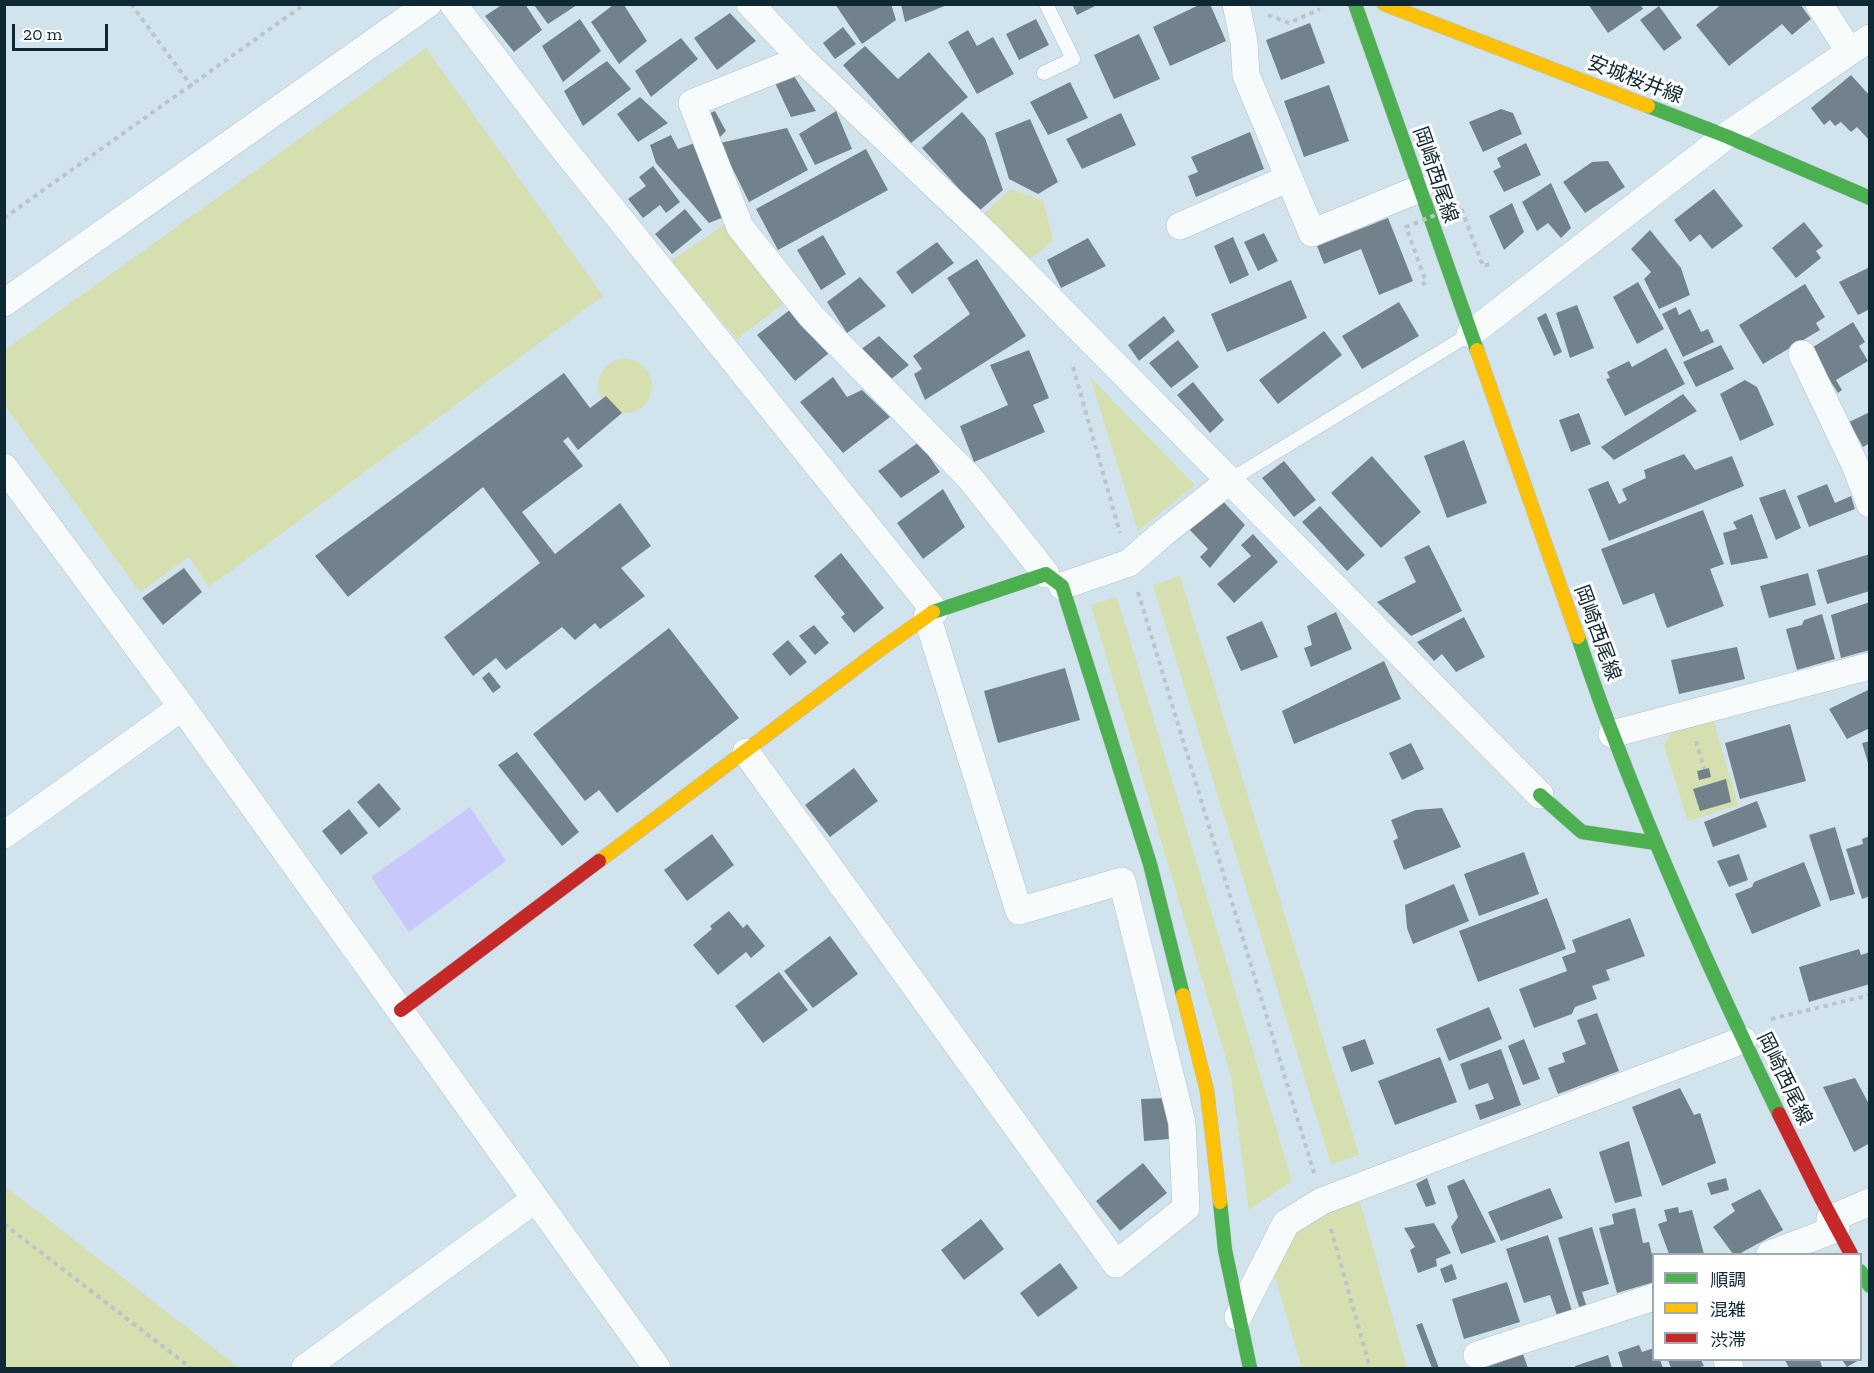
<!DOCTYPE html>
<html>
<head>
<meta charset="utf-8">
<style>
	body { margin:0 }
	#map { position:relative; width:1874px; height:1373px; overflow:hidden; background:#d1e4ed; font-family:"Zilla Slab","Noto Sans JP",serif }
	canvas { display:block }
	.frame { position:absolute; inset:0; border:6px solid #0f2934; pointer-events:none }
	.legend { position:absolute; left:1652px; top:1253px; width:210px; height:108px; box-sizing:border-box; background:#fff; border:2px solid #9fa9ae; margin:0; padding:8px 10px; list-style:none; font-size:18px; color:#0f2934 }
	.legend li { display:flex; align-items:center; gap:12px; height:30px }
	.legend b { width:30px; border:2px solid #9fa9ae }
	.scale { position:absolute; left:12px; top:24px; width:96px; height:27px; box-sizing:border-box; border:3px solid #0f2934; border-top:0; padding-left:8px; font-size:18px; line-height:21px; white-space:nowrap; color:#0f2934; -webkit-text-stroke:4px #fff; paint-order:stroke }
</style>
</head>
<body>
<div id="map">
<canvas width="1874" height="1373"></canvas>
<div class="frame"></div>
<ul class="legend">
<li><b style="height:8px;background:#4caf50"></b>順調</li>
<li><b style="height:8px;background:#ffc107"></b>混雑</li>
<li><b style="height:8px;background:#c62828"></b>渋滞</li>
</ul>
<div class="scale">20 m</div>
</div>
<script>
const ctx = document.querySelector('canvas').getContext('2d');
ctx.lineJoin = 'round';
function fillPath(path, color) { ctx.fillStyle = color; ctx.fill(path, 'evenodd'); }
function trace(path, color, width, dash) { ctx.strokeStyle = color; ctx.lineWidth = width; ctx.lineCap = dash ? 'butt' : 'round'; ctx.setLineDash(dash || []); ctx.stroke(path); }
function label(font, color, halo, rows, align = 'center') {
  ctx.font = font + ' "Zilla Slab","Noto Sans JP",serif'; ctx.lineWidth = 6; ctx.setLineDash([]); ctx.textBaseline = 'middle'; ctx.strokeStyle = halo; ctx.fillStyle = color; for (const [text, x, y, turn = 0] of rows) {
    ctx.save(); ctx.translate(x, y); ctx.rotate((+turn || 0) * Math.PI / 180); ctx.textAlign = isNaN(turn) ? turn : align; if (halo) ctx.strokeText(text, 0, 0); ctx.fillText(text, 0, 0); ctx.restore();
  }
}
fillPath(new Path2D(`
	M 426,48 L 603,296 L 209,587 L 189,557 L 140,592 L 5,406 L 5,350 Z
	M 1011,189 L 1043,201 L 1053,240 L 1029,260 L 984,214 Z
	M 728,222 L 787,301 L 737,339 L 671,261 Z
	M598 386a27 27 0 1 1 54 0a27 27 0 1 1-54 0Z
	M 1090,377 L 1195,485 L 1138,531 Z
	M 1180,576 L 1359,1155 L 1331,1164 L 1153,585 Z
	M 1117,597 L 1292,1181 L 1249,1210 L 1231,1076 L 1091,605 Z
	M 1713,719 L 1738,805 L 1688,821 L 1664,746 L 1673,730 Z
	M 4,1186 L 5,1186 L 239,1368 L 5,1368 Z
	M 1359,1198 L 1407,1368 L 1302,1368 L 1273,1270 L 1292,1230 Z`), '#d5dfb0');
fillPath(new Path2D(`
	M 470,807 L 506,861 L 409,932 L 371,877 Z`), '#c8c8fa');
fillPath(new Path2D(`
	M 503,4 L 525,4 L 542,30 L 514,52 L 485,16 Z
	M 835,4 L 891,4 L 896,20 L 862,44 Z
	M 901,4 L 947,4 L 947,5 L 905,22 Z
	M 1072,4 L 1099,4 L 1077,15 Z
	M 1201,4 L 1210,4 L 1226,41 L 1170,66 L 1153,27 Z
	M 1588,4 L 1640,4 L 1643,9 L 1608,33 Z
	M 1722,4 L 1800,4 L 1811,19 L 1792,35 L 1782,24 L 1729,66 L 1696,25 Z
	M 534,5 L 577,5 L 548,24 Z
	M 613,5 L 624,5 L 647,41 L 619,64 L 591,22 Z
	M 1659,6 L 1682,38 L 1664,51 L 1640,20 Z
	M 730,13 L 756,41 L 717,70 L 694,38 Z
	M 580,19 L 601,51 L 563,82 L 542,46 Z
	M 1036,19 L 1049,45 L 1019,60 L 1006,34 Z
	M 1310,23 L 1325,63 L 1281,80 L 1266,40 Z
	M 843,27 L 856,44 L 835,59 L 823,43 Z
	M 968,30 L 977,46 L 993,37 L 1014,74 L 977,94 L 948,42 Z
	M 1139,34 L 1160,79 L 1114,99 L 1094,55 Z
	M 681,38 L 698,59 L 651,97 L 635,71 Z
	M 865,46 L 898,79 L 929,52 L 968,97 L 911,143 L 843,65 Z
	M 607,61 L 631,89 L 583,126 L 564,91 Z
	M 1851,75 L 1870,96 L 1870,141 L 1857,127 L 1851,132 L 1841,122 L 1835,126 L 1830,120 L 1824,125 L 1811,108 Z
	M 794,76 L 816,111 L 791,117 L 775,83 Z
	M 1070,82 L 1088,118 L 1048,135 L 1030,102 Z
	M 1329,85 L 1349,141 L 1304,157 L 1284,101 Z
	M 640,97 L 668,123 L 638,142 L 617,114 Z
	M 1501,109 L 1513,113 L 1522,134 L 1483,152 L 1469,122 Z
	M 715,111 L 726,131 L 718,139 L 708,114 Z
	M 836,111 L 852,149 L 815,165 L 799,134 Z
	M 962,112 L 985,138 L 1003,190 L 979,211 L 922,148 Z
	M 1121,113 L 1136,145 L 1082,169 L 1066,139 Z
	M 1030,119 L 1058,182 L 1038,194 L 1009,179 L 995,133 Z
	M 787,128 L 808,170 L 749,202 L 720,143 Z
	M 1250,132 L 1264,169 L 1196,197 L 1188,176 L 1198,172 L 1191,157 Z
	M 671,135 L 678,149 L 695,143 L 724,217 L 709,223 L 656,163 L 650,145 Z
	M 1526,143 L 1541,175 L 1504,192 L 1493,171 L 1501,167 L 1497,158 Z
	M 866,149 L 888,190 L 778,250 L 756,209 Z
	M 1608,161 L 1625,187 L 1585,213 L 1563,182 L 1592,162 Z
	M 653,166 L 680,202 L 666,213 L 660,205 L 643,218 L 628,199 L 646,186 L 639,177 Z
	M 1551,183 L 1571,228 L 1561,238 L 1548,223 L 1537,231 L 1522,202 Z
	M 1714,189 L 1743,226 L 1712,249 L 1700,234 L 1690,242 L 1674,220 Z
	M 1512,203 L 1524,232 L 1504,250 L 1489,216 Z
	M 685,209 L 702,230 L 672,254 L 655,234 Z
	M 1388,218 L 1413,281 L 1379,295 L 1361,249 L 1324,264 L 1317,246 Z
	M 1804,222 L 1823,246 L 1816,251 L 1821,258 L 1796,278 L 1772,248 Z
	M 1650,230 L 1681,268 L 1690,295 L 1659,309 L 1644,279 L 1651,272 L 1631,249 Z
	M 1264,233 L 1278,261 L 1258,271 L 1244,242 Z
	M 823,235 L 846,274 L 821,290 L 797,250 Z
	M 1233,237 L 1249,275 L 1230,284 L 1214,246 Z
	M 1088,238 L 1106,266 L 1061,288 L 1047,260 Z
	M 937,242 L 954,263 L 912,294 L 896,272 Z
	M 977,259 L 1026,336 L 925,400 L 914,374 L 922,369 L 913,356 L 970,314 L 947,278 Z
	M 1870,267 L 1870,309 L 1858,315 L 1839,282 Z
	M 860,277 L 886,306 L 847,333 L 827,302 Z
	M 1291,280 L 1307,318 L 1227,352 L 1211,314 Z
	M 1638,282 L 1664,329 L 1637,344 L 1613,297 Z
	M 1805,284 L 1825,317 L 1816,323 L 1820,330 L 1763,364 L 1739,325 Z
	M 1399,302 L 1419,336 L 1362,369 L 1342,336 Z
	M 1577,305 L 1594,348 L 1570,358 L 1556,313 Z
	M 1676,307 L 1679,315 L 1690,309 L 1701,332 L 1708,329 L 1714,342 L 1683,357 L 1662,314 Z
	M 791,309 L 829,353 L 795,381 L 757,335 Z
	M 1546,313 L 1562,352 L 1554,356 L 1537,318 Z
	M 1164,316 L 1175,331 L 1139,361 L 1128,345 Z
	M 1853,322 L 1865,342 L 1859,346 L 1868,361 L 1836,380 L 1842,390 L 1838,393 L 1810,349 Z
	M 1324,331 L 1342,355 L 1278,404 L 1259,380 Z
	M 879,336 L 909,365 L 890,380 L 860,350 Z
	M 1178,340 L 1199,367 L 1171,388 L 1149,363 Z
	M 1721,345 L 1734,369 L 1696,387 L 1683,362 Z
	M 1666,348 L 1685,384 L 1625,416 L 1606,379 L 1610,378 L 1607,372 L 1629,361 L 1632,367 Z
	M 1029,350 L 1049,398 L 1033,405 L 1045,432 L 974,462 L 960,426 L 1008,405 L 990,365 Z
	M 564,373 L 590,408 L 606,396 L 622,413 L 578,450 L 568,437 L 563,441 L 583,466 L 522,512 L 555,554 L 620,503 L 651,546 L 621,568 L 645,596 L 600,629 L 595,623 L 575,640 L 562,627 L 506,670 L 496,658 L 473,676 L 444,637 L 540,563 L 483,487 L 348,597 L 315,556 Z
	M 833,377 L 847,397 L 862,390 L 890,417 L 843,453 L 800,402 Z
	M 1745,380 L 1757,387 L 1774,425 L 1740,441 L 1720,394 Z
	M 1193,382 L 1224,420 L 1210,433 L 1177,395 Z
	M 1683,394 L 1697,411 L 1614,460 L 1601,447 Z
	M 1870,412 L 1870,443 L 1863,447 L 1849,422 Z
	M 1579,413 L 1591,444 L 1571,452 L 1559,420 Z
	M 1464,440 L 1487,503 L 1447,518 L 1424,456 Z
	M 919,442 L 940,472 L 901,498 L 878,471 Z
	M 1684,454 L 1695,470 L 1732,456 L 1744,486 L 1609,541 L 1588,489 L 1608,481 L 1619,504 L 1627,500 L 1622,489 L 1646,478 L 1644,470 Z
	M 1372,456 L 1421,512 L 1381,548 L 1331,493 Z
	M 1284,461 L 1316,500 L 1294,517 L 1262,478 Z
	M 1827,484 L 1835,503 L 1851,496 L 1855,509 L 1809,527 L 1797,496 Z
	M 943,489 L 965,527 L 923,559 L 897,523 Z
	M 1785,489 L 1801,528 L 1776,540 L 1759,498 Z
	M 1221,499 L 1245,525 L 1210,568 L 1200,557 L 1208,549 L 1188,528 Z
	M 1320,506 L 1365,555 L 1347,571 L 1302,522 Z
	M 1703,510 L 1724,564 L 1710,569 L 1724,606 L 1667,628 L 1654,593 L 1623,605 L 1601,549 Z
	M 1752,514 L 1768,558 L 1731,565 L 1723,533 L 1737,529 L 1733,522 Z
	M 1253,534 L 1278,562 L 1234,603 L 1217,584 L 1251,556 L 1241,545 Z
	M 1429,545 L 1462,611 L 1411,636 L 1377,602 L 1416,582 L 1404,557 Z
	M 841,553 L 884,608 L 854,633 L 841,617 L 845,614 L 814,576 Z
	M 1870,554 L 1870,591 L 1827,604 L 1817,570 Z
	M 184,568 L 202,592 L 163,625 L 142,598 Z
	M 1808,573 L 1816,605 L 1769,618 L 1760,586 Z
	M 1870,602 L 1870,650 L 1841,658 L 1831,615 Z
	M 1336,612 L 1352,649 L 1311,667 L 1304,648 L 1312,645 L 1307,626 Z
	M 1822,614 L 1835,659 L 1797,670 L 1786,629 L 1802,625 L 1804,620 Z
	M 1464,617 L 1485,657 L 1456,672 L 1442,654 L 1434,661 L 1417,642 Z
	M 1262,621 L 1278,657 L 1241,671 L 1226,637 Z
	M 814,625 L 829,643 L 815,655 L 799,636 Z
	M 669,628 L 739,718 L 617,813 L 599,790 L 585,801 L 533,734 Z
	M 788,640 L 807,662 L 790,676 L 772,654 Z
	M 1737,647 L 1745,679 L 1679,694 L 1671,660 Z
	M 1384,661 L 1401,699 L 1294,744 L 1282,711 Z
	M 1065,668 L 1080,720 L 998,743 L 984,691 Z
	M 489,672 L 501,687 L 493,693 L 482,678 Z
	M 1870,689 L 1870,728 L 1847,739 L 1829,709 Z
	M 1790,724 L 1806,781 L 1740,799 L 1725,743 Z
	M 1870,741 L 1870,766 L 1869,766 L 1862,743 Z
	M 1411,743 L 1424,769 L 1402,780 L 1389,753 Z
	M 517,752 L 579,832 L 562,846 L 498,765 Z
	M 854,768 L 878,801 L 830,837 L 805,805 Z
	M 1709,768 L 1711,777 L 1699,780 L 1697,771 Z
	M 1726,779 L 1731,802 L 1700,811 L 1693,789 Z
	M 379,783 L 401,809 L 379,828 L 357,802 Z
	M 1757,801 L 1767,827 L 1713,847 L 1704,822 Z
	M 1442,808 L 1461,847 L 1404,870 L 1393,841 L 1398,838 L 1391,820 L 1416,810 Z
	M 349,809 L 368,833 L 341,855 L 322,831 Z
	M 1835,827 L 1855,894 L 1830,901 L 1809,835 Z
	M 712,834 L 734,865 L 687,901 L 664,870 Z
	M 1870,836 L 1870,896 L 1862,899 L 1846,849 L 1863,844 L 1862,839 Z
	M 1524,852 L 1539,894 L 1479,916 L 1464,874 Z
	M 1739,854 L 1748,880 L 1729,887 L 1717,861 Z
	M 1804,862 L 1821,906 L 1752,934 L 1735,894 L 1752,887 L 1754,882 Z
	M 1454,884 L 1469,921 L 1413,944 L 1407,928 L 1405,905 Z
	M 1547,898 L 1566,949 L 1478,982 L 1459,931 Z
	M 729,911 L 743,928 L 747,924 L 765,946 L 751,958 L 746,952 L 718,975 L 693,945 L 712,929 L 710,926 Z
	M 1630,918 L 1645,956 L 1606,970 L 1610,980 L 1592,986 L 1597,999 L 1575,1007 L 1572,1014 L 1534,1028 L 1519,989 L 1567,971 L 1562,957 L 1576,952 L 1572,940 Z
	M 830,936 L 858,974 L 813,1008 L 784,971 Z
	M 1859,949 L 1861,955 L 1870,952 L 1870,984 L 1809,1002 L 1799,967 Z
	M 779,972 L 808,1010 L 763,1043 L 735,1006 Z
	M 1489,1007 L 1502,1039 L 1449,1061 L 1436,1029 Z
	M 1597,1013 L 1619,1071 L 1558,1094 L 1548,1068 L 1565,1062 L 1562,1053 L 1586,1044 L 1577,1020 Z
	M 1365,1039 L 1374,1064 L 1351,1072 L 1342,1047 Z
	M 1524,1039 L 1540,1079 L 1523,1085 L 1508,1046 Z
	M 1501,1049 L 1521,1105 L 1480,1120 L 1475,1105 L 1494,1099 L 1488,1083 L 1469,1090 L 1460,1064 Z
	M 1440,1057 L 1457,1102 L 1395,1125 L 1378,1081 Z
	M 1855,1078 L 1870,1106 L 1870,1143 L 1854,1152 L 1823,1087 Z
	M 1680,1088 L 1694,1115 L 1700,1113 L 1716,1163 L 1662,1186 L 1632,1107 Z
	M 1167,1098 L 1169,1139 L 1144,1141 L 1141,1099 Z
	M 1629,1141 L 1642,1196 L 1615,1203 L 1599,1152 Z
	M 1143,1163 L 1167,1193 L 1120,1231 L 1096,1201 Z
	M 1427,1178 L 1436,1204 L 1426,1207 L 1416,1184 Z
	M 1726,1178 L 1729,1190 L 1711,1195 L 1707,1183 Z
	M 1464,1179 L 1496,1242 L 1461,1254 L 1451,1227 L 1458,1217 L 1447,1186 Z
	M 1550,1188 L 1563,1218 L 1501,1241 L 1488,1212 Z
	M 1760,1189 L 1783,1230 L 1739,1254 L 1733,1254 L 1713,1227 L 1735,1211 L 1731,1204 Z
	M 1678,1207 L 1679,1213 L 1692,1210 L 1704,1254 L 1669,1254 L 1658,1224 L 1667,1221 L 1664,1210 Z
	M 1635,1208 L 1643,1243 L 1649,1242 L 1654,1263 L 1654,1282 L 1617,1293 L 1599,1228 L 1614,1224 L 1612,1214 Z
	M 981,1219 L 1004,1249 L 964,1280 L 941,1250 Z
	M 1434,1223 L 1451,1253 L 1436,1259 L 1437,1266 L 1418,1273 L 1410,1250 L 1415,1247 L 1404,1228 Z
	M 1592,1227 L 1609,1284 L 1582,1292 L 1587,1308 L 1580,1310 L 1558,1238 Z
	M 1548,1235 L 1573,1314 L 1558,1318 L 1550,1295 L 1524,1303 L 1506,1249 Z
	M 1060,1263 L 1078,1288 L 1038,1317 L 1020,1293 Z
	M 1452,1264 L 1457,1279 L 1445,1283 L 1440,1269 Z
	M 1507,1282 L 1520,1322 L 1464,1339 L 1452,1299 Z
	M 1422,1323 L 1439,1368 L 1432,1368 L 1416,1325 Z
	M 1639,1345 L 1642,1352 L 1654,1348 L 1654,1360 L 1660,1360 L 1663,1368 L 1623,1368 L 1618,1352 Z
	M 1523,1354 L 1528,1368 L 1484,1368 Z
	M 1608,1355 L 1612,1368 L 1576,1368 L 1575,1366 Z
	M 1668,1360 L 1701,1360 L 1704,1366 L 1697,1368 L 1671,1368 Z
	M 1785,1360 L 1820,1360 L 1822,1367 L 1789,1368 Z
	M 1842,1360 L 1859,1360 L 1847,1367 Z`), '#72828d');
const lane = new Path2D(`
	M 1044,73 L 1073,59 L 1046,4
	M 1230,480 L 1470,334`);
const street = new Path2D(`
	M 453,4 L 555,138 L 935,611
	M 750,4 L 802,59 L 985,233 L 1540,795
	M 1236,4 L 1244,42 L 1246,75 L 1312,233 L 1419,189
	M 1819,4 L 1849,51
	M 802,59 L 692,103 L 740,227 L 811,316 L 970,478 L 1046,574
	M 1180,226 L 1289,178
	M 4,303 L 428,4
	M 1470,334 L 1726,136 L 1870,38
	M 1802,354 L 1856,467 L 1870,504
	M 4,467 L 182,707 L 657,1368
	M 1062,586 L 1129,563 L 1161,535 L 1230,480
	M 1612,734 L 1870,666
	M 746,752 L 1116,1264 L 1186,1208 L 1182,1123 L 1122,881 L 1019,911 L 927,616
	M 4,835 L 182,707
	M 1830,1219 L 1870,1202
	M 1770,1254 L 1836,1229
	M 1238,1317 L 1286,1223 L 1322,1201 L 1743,1040
	M 1477,1355 L 1654,1297
	M 1727,1360 L 1730,1368
	M 305,1368 L 534,1200`);
const fast = new Path2D(`
	M 1355,4 L 1477,350
	M 1648,106 L 1726,136 L 1870,198
	M 933,612 L 1046,574 L 1062,586 L 1150,864 L 1183,995
	M 1578,637 C 1589,670 1600,703 1613,735 C 1662,864 1719,990 1779,1114
	M 1540,795 L 1582,832 L 1656,843
	M 1220,1202 L 1225,1250 L 1250,1368
	M 1860,1271 L 1870,1286`);
const slow = new Path2D(`
	M 1384,4 L 1648,106
	M 1477,350 L 1578,637
	M 599,861 L 881,649 L 933,612
	M 1183,995 L 1207,1091 L 1220,1202`);
const jam = new Path2D(`
	M 401,1010 L 599,861
	M 1779,1114 L 1822,1200 L 1851,1254`);
trace(lane, '#aec2cb', 15);
trace(street, '#aec2cb', 28);
trace(fast, '#aec2cb', 15);
trace(slow, '#aec2cb', 15);
trace(jam, '#aec2cb', 15);
trace(new Path2D(`
	M 131,4 L 192,87
	M 1277,4 L 1282,4
	M 1268,15 L 1289,23 L 1320,9
	M 4,218 L 305,4
	M 1073,367 L 1120,533
	M 1138,592 L 1314,1173
	M 1696,741 L 1704,769
	M 1771,1019 L 1870,995
	M 4,1224 L 191,1368
	M 1331,1229 L 1370,1368`), '#bcc4c9', 4, [4.5, 4.5]);
trace(lane, '#f8fbfc', 14);
trace(street, '#f8fbfc', 27);
trace(fast, '#4caf50', 14);
trace(slow, '#ffc107', 14);
trace(jam, '#c62828', 14);
trace(new Path2D(`
	M 1422,285 L 1426,282 L 1406,227 L 1460,205 L 1483,266 L 1490,264`), '#bcc4c9', 4, [4.5, 4.5]);
label('20px', '#0f2934', '#fff', [
	["安城桜井線",1635,80,21],
	["岡崎西尾線",1435,175,71],
	["岡崎西尾線",1597,633,70],
	["岡崎西尾線",1784,1079,64]
]);
</script>
</body>
</html>
